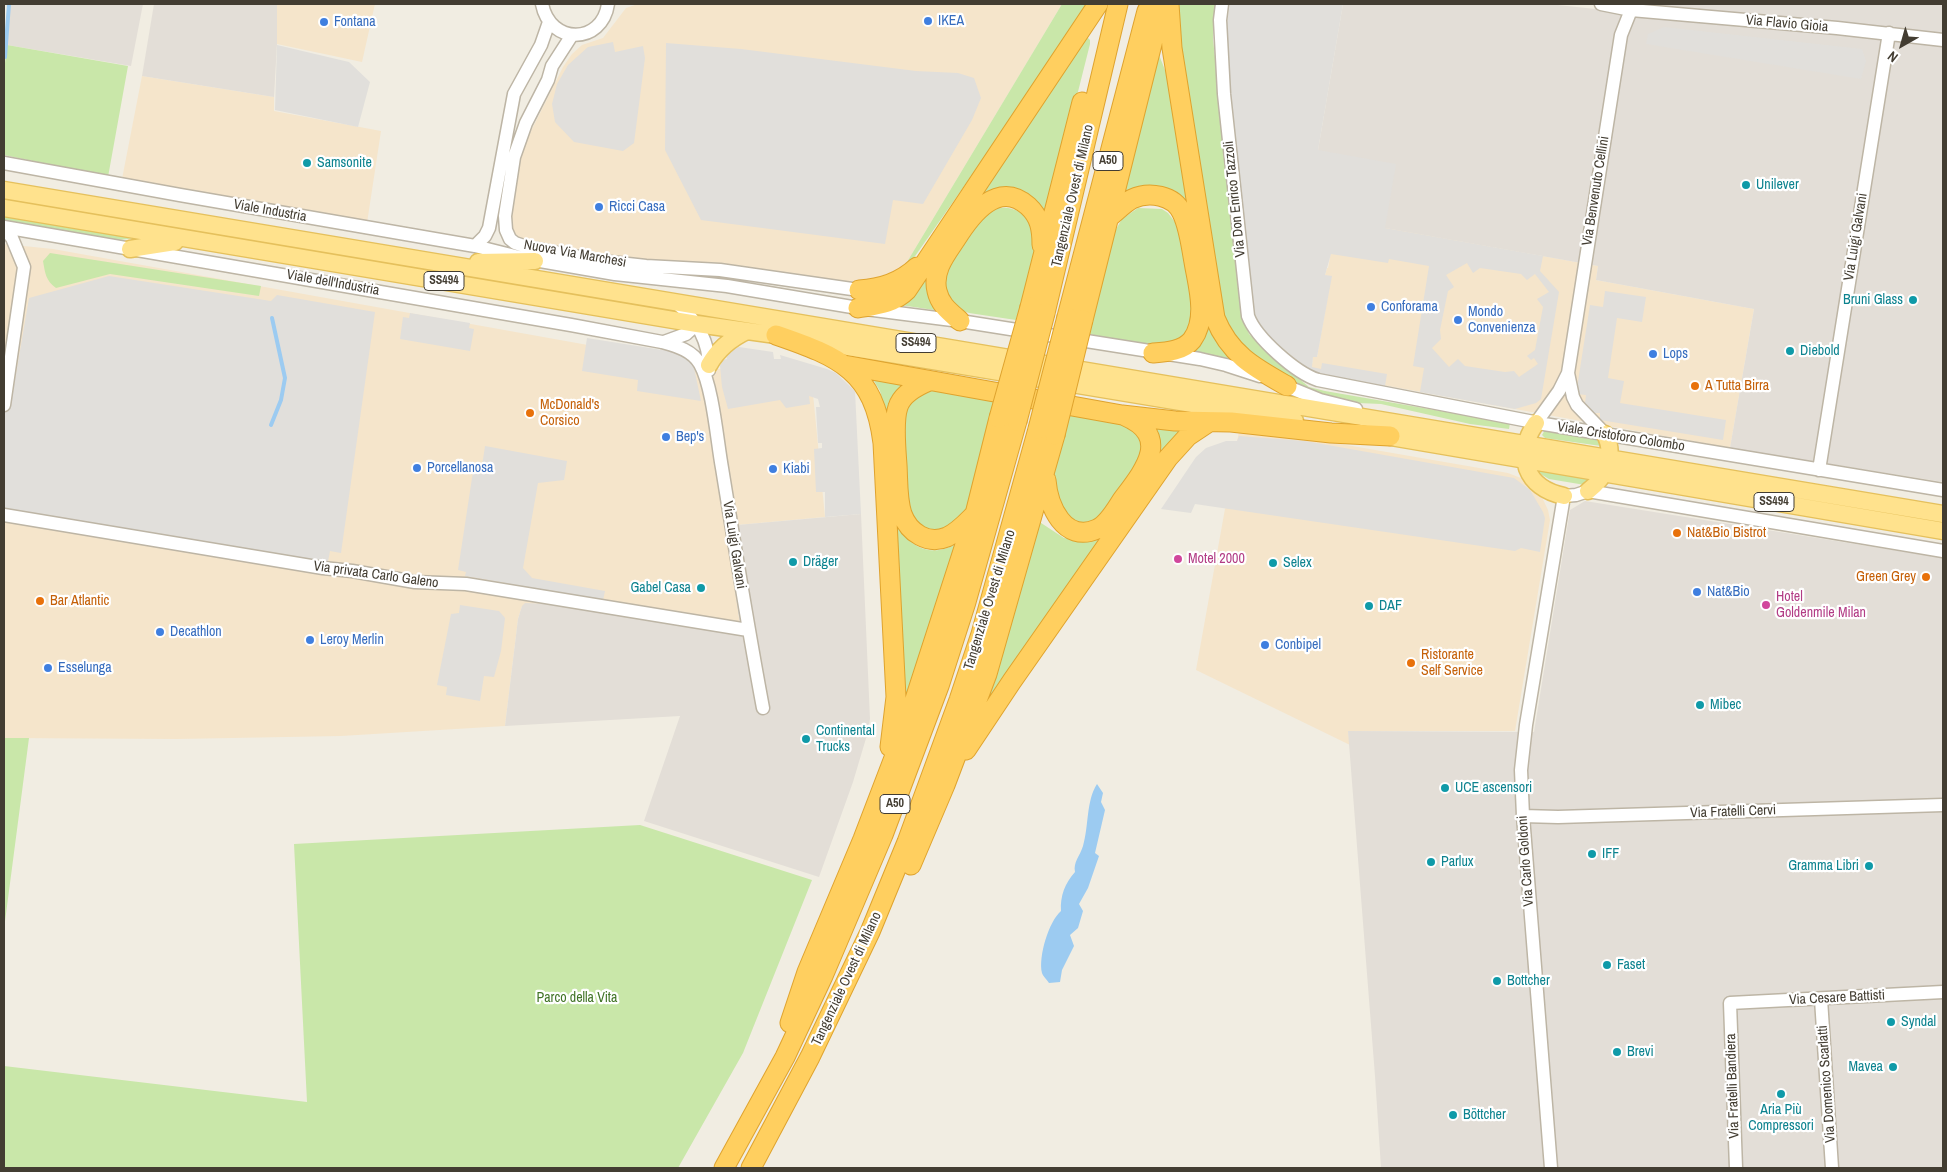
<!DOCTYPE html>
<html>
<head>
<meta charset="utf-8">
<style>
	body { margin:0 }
	#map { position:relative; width:1947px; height:1172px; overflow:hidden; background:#f1ede2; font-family:"Archivo Narrow",sans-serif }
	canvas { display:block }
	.frame { position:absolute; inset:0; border:5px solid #433d32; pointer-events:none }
	.north { position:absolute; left:1877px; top:20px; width:50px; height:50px; -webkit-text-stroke:4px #fff; paint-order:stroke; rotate:218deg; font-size:14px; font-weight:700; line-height:20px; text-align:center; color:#433d32 }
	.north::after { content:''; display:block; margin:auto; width:18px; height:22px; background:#433d32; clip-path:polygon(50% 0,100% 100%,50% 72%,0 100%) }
</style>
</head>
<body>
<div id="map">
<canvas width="1947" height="1172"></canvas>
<div class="frame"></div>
<div class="north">N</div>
</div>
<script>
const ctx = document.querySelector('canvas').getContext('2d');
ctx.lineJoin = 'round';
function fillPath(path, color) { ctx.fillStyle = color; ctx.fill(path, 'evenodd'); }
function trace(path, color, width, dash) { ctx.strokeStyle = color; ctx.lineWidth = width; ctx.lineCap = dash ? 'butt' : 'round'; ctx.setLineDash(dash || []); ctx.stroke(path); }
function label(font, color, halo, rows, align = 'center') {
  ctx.font = font + ' "Archivo Narrow",sans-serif'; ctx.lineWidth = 4.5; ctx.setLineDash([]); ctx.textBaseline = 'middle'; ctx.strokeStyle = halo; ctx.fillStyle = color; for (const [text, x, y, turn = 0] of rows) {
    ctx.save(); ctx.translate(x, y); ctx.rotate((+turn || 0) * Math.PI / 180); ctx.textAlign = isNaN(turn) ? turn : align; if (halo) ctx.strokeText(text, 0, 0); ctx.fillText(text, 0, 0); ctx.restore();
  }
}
fillPath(new Path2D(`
	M 277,4 L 375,4 L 362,62 L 277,44 Z
	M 638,4 L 1062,4 L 904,267 L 853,287 L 651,263 L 520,242 L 512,231 L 512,214 L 518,164 L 523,147 L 563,67 L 572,54 L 582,45 L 603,38 L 626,8 Z
	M 142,76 L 274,97 L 274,111 L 381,131 L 367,223 L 122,179 Z
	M 1337,219 L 1598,266 L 1596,280 L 1754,309 L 1730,448 L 1311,372 L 1313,357 L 1317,357 L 1331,277 L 1325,275 L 1327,268 L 1328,268 Z
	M 4,244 L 53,249 L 716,368 L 813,394 L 825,517 L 726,526 L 741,632 L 522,606 L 518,619 L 505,726 L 341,736 L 177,739 L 4,738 Z
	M 1239,431 L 1329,442 L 1508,473 L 1526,480 L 1540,493 L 1548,510 L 1550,520 L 1515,731 L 1348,731 L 1350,745 L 1196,670 Z`), '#f5e5cb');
fillPath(new Path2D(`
	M 10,4 L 143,4 L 131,66 L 7,45 Z
	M 154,4 L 277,4 L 277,44 L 274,97 L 142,76 Z
	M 1343,4 L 1548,4 L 1605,10 L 1617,4 L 1943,4 L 1943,482 L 1730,448 L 1754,309 L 1596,280 L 1598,266 L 1385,228 L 1318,150 Z
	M 1585,501 L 1943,558 L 1943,1168 L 1381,1168 L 1375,1076 L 1348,731 L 1534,732 L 1570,510 Z
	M 861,514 L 870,719 L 867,735 L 853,782 L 819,877 L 644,821 L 680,716 L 505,726 L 518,619 L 522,606 L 525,603 L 552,604 L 741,632 L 726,526 Z`), '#e3ded7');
fillPath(new Path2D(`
	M 1062,4 L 1092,4 L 906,269 L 904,267 Z
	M 1178,4 L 1215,4 L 1213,39 L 1244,319 L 1249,334 L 1286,368 L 1309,387 L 1325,391 L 1510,423 L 1509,429 L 1470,424 L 1381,404 L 1358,403 L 1328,397 L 1292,383 L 1244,354 L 1220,310 L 1178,31 Z
	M 1087,37 L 1090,40 L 1090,44 L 1046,219 L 1010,194 L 940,256 L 941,311 L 900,305 Z
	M 7,45 L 128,66 L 108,177 L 4,155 L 4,72 Z
	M 1159,55 L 1169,80 L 1233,359 L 1232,360 L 1193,352 L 1197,348 L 1183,211 L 1122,197 Z
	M 997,208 C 1006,207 1015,208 1022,214 C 1051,237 1025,292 1016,320 L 969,313 L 963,311 L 947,300 L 943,275 L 978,218 Z
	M 1138,208 L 1162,209 L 1168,213 L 1178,226 L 1195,302 L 1192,335 L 1155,347 L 1089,334 L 1112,236 L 1122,219 Z
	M 4,212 L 152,236 L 111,241 L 4,223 Z
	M 50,253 L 261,286 L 259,296 L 110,274 L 56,288 C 46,281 45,273 43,261 Z
	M 871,376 L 907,384 L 897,523 C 909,550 936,559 960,541 L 905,710 L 884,407 L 880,391 Z
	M 922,388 L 997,396 L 972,499 L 960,523 L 926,535 L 904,510 L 905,402 Z
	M 1069,411 L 1119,418 L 1144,437 L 1142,462 L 1093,524 L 1070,524 L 1050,478 Z
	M 1149,423 L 1185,431 L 989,707 L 982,701 L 1038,521 L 1064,538 L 1085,541 L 1151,469 Z
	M 1545,430 L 1600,439 L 1601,446 L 1545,438 L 1542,435 Z
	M 1537,468 L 1597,479 L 1585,485 L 1549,479 L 1539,473 Z
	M 4,738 L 29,738 L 4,929 Z
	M 640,825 L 812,880 L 743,1053 L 678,1168 L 4,1168 L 4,1066 L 307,1102 L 294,844 Z`), '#c9e7a9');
fillPath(new Path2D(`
	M 1230,4 L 1343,4 L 1318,150 L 1396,164 L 1385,228 L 1543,256 L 1540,271 L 1559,292 L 1541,399 L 1536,403 L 1515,409 L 1420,392 L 1424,368 L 1413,366 L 1429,266 L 1389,259 L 1388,263 L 1331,254 L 1325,275 L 1332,276 L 1317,357 L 1313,357 L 1312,367 L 1321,369 L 1322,363 L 1387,374 L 1385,386 L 1311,372 L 1256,325 L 1253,317 L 1224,42 ZM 1467,263 L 1473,273 L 1480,268 L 1521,274 L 1527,280 L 1535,274 L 1549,292 L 1537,299 L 1543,307 L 1535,350 L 1527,356 L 1531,360 L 1534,358 L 1538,364 L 1519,377 L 1514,371 L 1505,372 L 1465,366 L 1458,359 L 1449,367 L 1432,348 L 1441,339 L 1440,330 L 1448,291 L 1454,287 L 1446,275 Z
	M 1664,27 L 1862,49 L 1866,61 L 1861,79 L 1646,44 L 1648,34 Z
	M 613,42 L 615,52 L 643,46 L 645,58 L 634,143 L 623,151 L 574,142 L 555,122 L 552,104 L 557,84 L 568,65 L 588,47 Z
	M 666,43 L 741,49 L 916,71 L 958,73 L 974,78 L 981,98 L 972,120 L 923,204 L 893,200 L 885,244 L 701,220 L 665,150 Z
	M 277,45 L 349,62 L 370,82 L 358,127 L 275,110 Z
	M 109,276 L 271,301 L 277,295 L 375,312 L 341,553 L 330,551 L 326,572 L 4,519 L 4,412 L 11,403 L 29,298 Z
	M 1605,291 L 1646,297 L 1642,322 L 1617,318 L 1608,378 L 1624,381 L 1620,403 L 1726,420 L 1723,440 L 1600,420 L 1600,413 L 1595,413 L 1586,408 L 1585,403 L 1586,395 L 1576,394 L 1590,305 L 1603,307 Z
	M 410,313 L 470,323 L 469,328 L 474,329 L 470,351 L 400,339 L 403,317 L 409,318 Z
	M 587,338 L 681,353 L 693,363 L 701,401 L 637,391 L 638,380 L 582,371 Z
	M 739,347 L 773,352 L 774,359 L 781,359 L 780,355 L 827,369 L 836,373 L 855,391 L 861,514 L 825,517 L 825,492 L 816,492 L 814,449 L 822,448 L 822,443 L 818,443 L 816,407 L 820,407 L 818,399 L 809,396 L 810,404 L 786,408 L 780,400 L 728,409 L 722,387 L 720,366 L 721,360 L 727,359 L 725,353 Z
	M 1239,436 L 1305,441 L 1514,478 L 1530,490 L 1543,512 L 1545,518 L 1540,552 L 1521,548 L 1515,551 L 1195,504 L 1191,513 L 1161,509 L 1196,457 L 1206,448 L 1226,441 L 1237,441 Z
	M 485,446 L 567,461 L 564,480 L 538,483 L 523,568 L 532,578 L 605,591 L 603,600 L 465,576 L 466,572 L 458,570 L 474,465 L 482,466 Z
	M 460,605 L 499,611 L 505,618 L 501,651 L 494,677 L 484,676 L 480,701 L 446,695 L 447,687 L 437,685 L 451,614 L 459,613 Z`), '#e1dfdb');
fillPath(new Path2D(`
	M 1097,784 L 1103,793 L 1101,802 L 1105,810 L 1095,853 L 1099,856 L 1088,888 L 1079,904 L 1083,911 L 1078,928 L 1070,935 L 1074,946 L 1062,970 L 1060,982 L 1049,983 C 1047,980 1043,976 1042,973 C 1038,957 1049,921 1061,911 C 1060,896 1065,883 1075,872 C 1073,862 1080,856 1083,846 C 1089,826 1086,801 1097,784 Z`), '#9ccbf1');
trace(new Path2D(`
	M 5,57 L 9,4
	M 271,425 L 281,400 L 285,378 L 272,318`), '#9ccbf1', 4);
const minor = new Path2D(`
	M 542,4 C 550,45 602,45 608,4
	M 1222,4 L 1220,20 L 1224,94 L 1248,316 C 1256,338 1296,373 1318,380 L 1544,424 L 1943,490
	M 1601,4 L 1631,10 L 1837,28 L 1943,40
	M 572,35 L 552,66 L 548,80 L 526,123 L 514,157 L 505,216 L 506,230 L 510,239 L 515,243 L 527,247 L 601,261 L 646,266 L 720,270 L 859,290
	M 4,163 L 180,195 L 475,246 L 523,258 L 615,274 L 727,286 L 858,308 L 960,321 L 1200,359 L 1226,365 L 1260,376
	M 4,227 L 571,325 L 662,342 C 676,346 692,350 700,364 C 713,387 717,441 722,468 C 735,548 748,628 763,708
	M 4,228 L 12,238 L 24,267 L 4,405
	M 475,246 L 485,236 L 489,228 L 514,94 L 541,45 L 549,22
	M 676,303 C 697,319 710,343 709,370
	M 664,342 L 686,334 L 697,324
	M 1568,373 L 1573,397 L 1577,405 L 1605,434
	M 1281,384 L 1320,400 L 1356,409
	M 1536,423 L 1559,391 L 1568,373 L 1621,35 L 1631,10
	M 1819,470 L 1889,33
	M 4,515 L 323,568 L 352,571 L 415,582 L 466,584 L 748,630
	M 1523,816 L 1558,817 L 1943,805
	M 1821,999 L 1832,1168
	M 1551,1168 L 1523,816 L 1521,770 L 1526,725 L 1564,496 L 1576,495 L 1588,491 L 1943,551
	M 1736,1168 L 1730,1003 L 1943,992`);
const major = new Path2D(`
	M 4,190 L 1943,514
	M 4,208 L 697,324 L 776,335 L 1295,421
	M 130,249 L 175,242
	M 478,262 L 535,261
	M 709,365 C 718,349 730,339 747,331
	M 1536,423 C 1514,455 1525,488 1564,496
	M 1379,435 L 1943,531
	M 1588,491 C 1606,477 1616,456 1605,434`);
const highway = new Path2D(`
	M 1169,4 L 1172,48 L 1215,318 C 1230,355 1255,368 1287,386
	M 1108,218 C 1116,212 1123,204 1132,199 C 1149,191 1174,195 1182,213 C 1189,227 1191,246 1194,262 C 1198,286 1208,318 1192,340 C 1183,351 1167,352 1153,353
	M 859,290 C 880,289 901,282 917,267
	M 1030,307 L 1082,102
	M 858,308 C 876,305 893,304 907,290 L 1098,4
	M 1045,313 L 1118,4
	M 1067,317 L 1147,11
	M 1083,320 L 1162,4
	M 960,321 C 950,312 940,305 937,291 C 932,271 946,254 956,239 C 971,215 998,179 1028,206 C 1040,217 1042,229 1042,245
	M 776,335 C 840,357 874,371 883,443 L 896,697 L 890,747
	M 844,365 L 1122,415 L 1175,421 L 1231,422 L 1331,433 L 1390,436
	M 929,381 C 917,386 902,394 898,407 C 893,421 896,450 897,465 C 898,481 897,499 902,514 C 909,533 928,545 947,537 C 958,532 966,523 974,515
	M 1046,480 C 1048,505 1064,544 1097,529 C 1108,524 1116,509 1122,500 C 1143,472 1173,437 1125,416
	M 966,750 L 1012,681 L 1168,458 L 1188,436 L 1209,422
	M 911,865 L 945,785 L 987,674 L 1055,435
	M 790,1023 L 807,972 L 863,839 L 907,724 L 975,514 L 999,418
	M 724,1168 L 785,1057 L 823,976 L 883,835 L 939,686 L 966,602 L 1017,421
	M 751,1168 L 810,1057 L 870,932 L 907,842 L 959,700 L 981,634 L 1038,429`);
trace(minor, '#bdb5a5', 15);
trace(major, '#e5c05c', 19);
trace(highway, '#dfa32e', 21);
trace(minor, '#fff', 12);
trace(major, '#ffe28d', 16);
trace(highway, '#ffcf5f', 19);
const highwayBridge = new Path2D(`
	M 999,418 L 1030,307
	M 1017,421 L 1045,313
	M 1038,429 L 1067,317
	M 1055,435 L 1083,320`);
trace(highwayBridge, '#dfa32e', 21, []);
trace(highwayBridge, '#ffcf5f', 19);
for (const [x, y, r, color] of [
	[928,21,5,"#3f7fe0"],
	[324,22,5,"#3f7fe0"],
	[307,163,5,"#0f9aa8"],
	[1746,185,5,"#0f9aa8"],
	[599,207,5,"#3f7fe0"],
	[1913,300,5,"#0f9aa8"],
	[1371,307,5,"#3f7fe0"],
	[1458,320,5,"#3f7fe0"],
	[1790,351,5,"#0f9aa8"],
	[1653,354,5,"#3f7fe0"],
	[1695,386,5,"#e8710a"],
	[530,413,5,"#e8710a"],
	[666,437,5,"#3f7fe0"],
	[417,468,5,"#3f7fe0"],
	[773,469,5,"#3f7fe0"],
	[1677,533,5,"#e8710a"],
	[1178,559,5,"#d1479c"],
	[793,562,5,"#0f9aa8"],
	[1273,563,5,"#0f9aa8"],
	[1926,577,5,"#e8710a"],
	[701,588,5,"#0f9aa8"],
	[1697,592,5,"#3f7fe0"],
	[40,601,5,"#e8710a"],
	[1766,605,5,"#d1479c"],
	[1369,606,5,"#0f9aa8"],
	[160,632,5,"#3f7fe0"],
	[310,640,5,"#3f7fe0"],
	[1265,645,5,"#3f7fe0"],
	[1411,663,5,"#e8710a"],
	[48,668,5,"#3f7fe0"],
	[1700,705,5,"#0f9aa8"],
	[806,739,5,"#0f9aa8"],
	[1445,788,5,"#0f9aa8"],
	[1592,854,5,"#0f9aa8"],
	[1431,862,5,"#0f9aa8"],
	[1869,866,5,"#0f9aa8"],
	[1607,965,5,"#0f9aa8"],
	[1497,981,5,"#0f9aa8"],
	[1891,1022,5,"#0f9aa8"],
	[1617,1052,5,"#0f9aa8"],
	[1893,1067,5,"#0f9aa8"],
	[1781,1094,5,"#0f9aa8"],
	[1453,1115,5,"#0f9aa8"]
]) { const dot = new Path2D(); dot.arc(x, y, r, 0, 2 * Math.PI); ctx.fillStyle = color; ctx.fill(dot); trace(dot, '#fff', 2); }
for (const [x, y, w] of [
	[1108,161,30],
	[444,281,40],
	[916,343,40],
	[1774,502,40],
	[895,804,30]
]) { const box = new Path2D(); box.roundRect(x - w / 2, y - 9.5, w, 19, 4); ctx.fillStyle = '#fff'; ctx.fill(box); trace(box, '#433d32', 1); }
label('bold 12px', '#433d32', null, [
	["A50",1108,161],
	["SS494",444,281],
	["SS494",916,343],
	["SS494",1774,502],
	["A50",895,804]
]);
label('14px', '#366cbe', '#fff', [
	["IKEA",938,21],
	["Fontana",334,22],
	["Ricci Casa",609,207],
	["Conforama",1381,307],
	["Mondo",1468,312],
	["Convenienza",1468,328],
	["Lops",1663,354],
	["Bep's",676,437],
	["Porcellanosa",427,468],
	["Kiabi",783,469],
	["Nat&Bio",1707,592],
	["Decathlon",170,632],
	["Leroy Merlin",320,640],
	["Conbipel",1275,645],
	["Esselunga",58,668]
], 'left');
label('14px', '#433d32', '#fff', [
	["Via Flavio Gioia",1787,24,5],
	["Via Benvenuto Cellini",1596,191,-81],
	["Tangenziale Ovest di Milano",1073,196,-77],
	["Via Don Enrico Tazzoli",1235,199,-96],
	["Viale Industria",270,211,10],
	["Via Luigi Galvani",1856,237,-81],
	["Nuova Via Marchesi",575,254,10],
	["Viale dell'Industria",333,283,10],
	["Viale Cristoforo Colombo",1621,437,9],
	["Via Luigi Galvani",734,545,81],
	["Via privata Carlo Galeno",376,575,8],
	["Tangenziale Ovest di Milano",990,600,-73],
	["Via Fratelli Cervi",1733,812,-2],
	["Via Carlo Goldoni",1526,861,-94],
	["Tangenziale Ovest di Milano",847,979,-65],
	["Via Cesare Battisti",1837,998,-3],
	["Via Domenico Scarlatti",1827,1084,-94],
	["Via Fratelli Bandiera",1733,1086,-92]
]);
label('14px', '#0d838f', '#fff', [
	["Samsonite",317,163],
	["Unilever",1756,185],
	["Bruni Glass",1903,300,"right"],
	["Diebold",1800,351],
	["Dräger",803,562],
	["Selex",1283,563],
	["Gabel Casa",691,588,"right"],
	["DAF",1379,606],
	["Mibec",1710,705],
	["Continental",816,731],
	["Trucks",816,747],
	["UCE ascensori",1455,788],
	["IFF",1602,854],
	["Parlux",1441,862],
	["Gramma Libri",1859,866,"right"],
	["Faset",1617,965],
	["Bottcher",1507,981],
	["Syndal",1901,1022],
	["Brevi",1627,1052],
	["Mavea",1883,1067,"right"],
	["Aria Più",1781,1110,"center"],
	["Compressori",1781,1126,"center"],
	["Böttcher",1463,1115]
], 'left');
label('14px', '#c56008', '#fff', [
	["A Tutta Birra",1705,386],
	["McDonald's",540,405],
	["Corsico",540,421],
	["Nat&Bio Bistrot",1687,533],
	["Green Grey",1916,577,"right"],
	["Bar Atlantic",50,601],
	["Ristorante",1421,655],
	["Self Service",1421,671]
], 'left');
label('14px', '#b23c85', '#fff', [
	["Motel 2000",1188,559],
	["Hotel",1776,597],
	["Goldenmile Milan",1776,613]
], 'left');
label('14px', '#417426', '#fff', [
	["Parco della Vita",577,998]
]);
</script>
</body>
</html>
